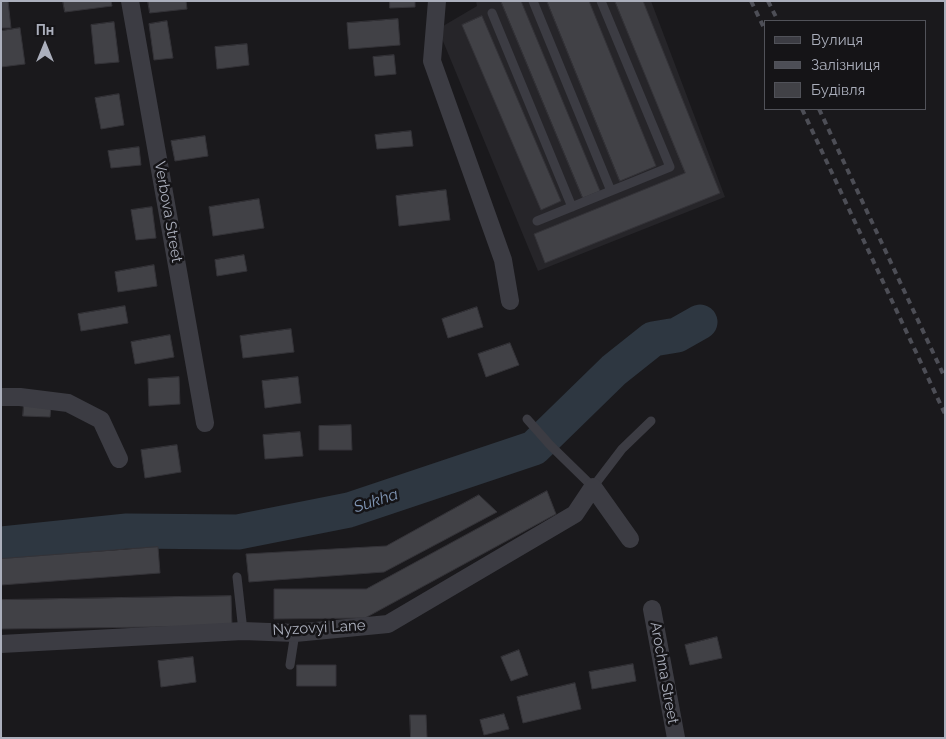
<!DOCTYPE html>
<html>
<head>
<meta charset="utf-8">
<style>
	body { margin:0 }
	#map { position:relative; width:946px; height:739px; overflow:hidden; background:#1a191c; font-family:Raleway,sans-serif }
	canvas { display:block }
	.frame { position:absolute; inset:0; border:2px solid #abafbc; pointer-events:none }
	.legend { position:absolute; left:764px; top:20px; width:162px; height:90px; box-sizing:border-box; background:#151417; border:1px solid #515259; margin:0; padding:6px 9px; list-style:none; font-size:15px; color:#abafbc }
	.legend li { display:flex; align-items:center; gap:10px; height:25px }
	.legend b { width:25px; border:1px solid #515259 }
	.north { position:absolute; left:20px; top:20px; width:50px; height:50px; -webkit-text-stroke:4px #151417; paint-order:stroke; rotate:0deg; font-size:14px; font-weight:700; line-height:20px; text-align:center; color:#abafbc }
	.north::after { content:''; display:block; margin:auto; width:18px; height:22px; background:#abafbc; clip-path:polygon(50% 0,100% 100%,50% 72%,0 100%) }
</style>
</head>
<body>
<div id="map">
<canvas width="946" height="739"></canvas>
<div class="frame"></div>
<ul class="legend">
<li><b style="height:6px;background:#3c3c43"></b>Вулиця</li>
<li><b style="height:6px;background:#4d4e56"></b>Залізниця</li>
<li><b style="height:14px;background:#414146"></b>Будівля</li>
</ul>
<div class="north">Пн</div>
</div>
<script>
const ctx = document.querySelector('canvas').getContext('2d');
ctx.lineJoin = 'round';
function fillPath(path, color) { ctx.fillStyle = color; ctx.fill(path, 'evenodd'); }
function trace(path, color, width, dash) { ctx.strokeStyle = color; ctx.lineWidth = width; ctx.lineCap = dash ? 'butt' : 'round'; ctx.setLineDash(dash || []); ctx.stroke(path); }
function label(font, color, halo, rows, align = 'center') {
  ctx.font = font + ' Raleway,sans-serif'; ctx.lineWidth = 5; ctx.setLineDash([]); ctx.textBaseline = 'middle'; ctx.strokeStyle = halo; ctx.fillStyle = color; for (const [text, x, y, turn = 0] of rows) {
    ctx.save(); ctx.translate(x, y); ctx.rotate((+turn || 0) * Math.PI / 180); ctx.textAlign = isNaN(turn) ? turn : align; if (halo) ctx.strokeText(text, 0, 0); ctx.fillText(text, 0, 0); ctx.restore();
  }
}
fillPath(new Path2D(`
	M 476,1 L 651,1 L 725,197 L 538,271 L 438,29 L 477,6 Z`), '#262529');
trace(new Path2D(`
	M 1,544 L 127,531 L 238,532 L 349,510 L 534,448 L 614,370 L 653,339 L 677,335 L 700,322`), '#2e3741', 35);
const building = new Path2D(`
	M 1,1 L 8,1 L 11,28 L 1,28 Z
	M 63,1 L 111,1 L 112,6 L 65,12 Z
	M 148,1 L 186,1 L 187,9 L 150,13 Z
	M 390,1 L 415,1 L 415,7 L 390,8 Z
	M 501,1 L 521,1 L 600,191 L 583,198 Z
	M 547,1 L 589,1 L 656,166 L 620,181 Z
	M 615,1 L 643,1 L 720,193 L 545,263 L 534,234 L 685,173 Z
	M 482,16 L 561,201 L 541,210 L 462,25 Z
	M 398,19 L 400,45 L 349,49 L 347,23 Z
	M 167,21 L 173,58 L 154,60 L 149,24 Z
	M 114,22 L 119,62 L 95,64 L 91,25 Z
	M 20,28 L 25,64 L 1,67 L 1,31 Z
	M 247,44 L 249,65 L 217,69 L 215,47 Z
	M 394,55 L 396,74 L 375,76 L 373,57 Z
	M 119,94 L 124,125 L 101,129 L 95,98 Z
	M 411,131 L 413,146 L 377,149 L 375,135 Z
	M 205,136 L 208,156 L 175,161 L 171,141 Z
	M 139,147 L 141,165 L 111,168 L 108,151 Z
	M 446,190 L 450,220 L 399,226 L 396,196 Z
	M 259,199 L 264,228 L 213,236 L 209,207 Z
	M 152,207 L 156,238 L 136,240 L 131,210 Z
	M 244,255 L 247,271 L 217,276 L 215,260 Z
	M 154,265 L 157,286 L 118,292 L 115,272 Z
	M 125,306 L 128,323 L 81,331 L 78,314 Z
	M 477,307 L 483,327 L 448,338 L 442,319 Z
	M 291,329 L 294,352 L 243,358 L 240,336 Z
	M 170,335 L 174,357 L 135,364 L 131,342 Z
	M 510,343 L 519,365 L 486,377 L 478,354 Z
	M 179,377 L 180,404 L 149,406 L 148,379 Z
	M 298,377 L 301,403 L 265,408 L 262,381 Z
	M 24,404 L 51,406 L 50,417 L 23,416 Z
	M 351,425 L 352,450 L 319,450 L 319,426 Z
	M 300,432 L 303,456 L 265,459 L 263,435 Z
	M 177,445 L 181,472 L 145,478 L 141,450 Z
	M 547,491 L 556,514 L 365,618 L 274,619 L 274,589 L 366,589 Z
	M 479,495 L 497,512 L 384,572 L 249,582 L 246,554 L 386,546 Z
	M 158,547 L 160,573 L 1,585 L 1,559 Z
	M 231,596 L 232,626 L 1,629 L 1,600 Z
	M 717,637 L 722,658 L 690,665 L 685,645 Z
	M 519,650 L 528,675 L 511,681 L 501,657 Z
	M 193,657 L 196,682 L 161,687 L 158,661 Z
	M 633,664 L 636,681 L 592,689 L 589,672 Z
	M 297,665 L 336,665 L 336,686 L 297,686 Z
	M 575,683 L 581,709 L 523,723 L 517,697 Z
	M 504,714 L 509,729 L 484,735 L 480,720 Z
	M 410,715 L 426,715 L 427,738 L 411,738 Z`);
fillPath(building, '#414146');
trace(building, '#343338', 1);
trace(new Path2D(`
	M 533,1 L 611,191
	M 492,13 L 572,207
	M 537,221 L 670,167 L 601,1
	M 527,419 L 550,445 L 593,487 L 622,449 L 651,421
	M 237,577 L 243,631
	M 290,665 L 295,633`), '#3c3c43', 9);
trace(new Path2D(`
	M 130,1 L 205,423
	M 437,1 L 432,61 L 503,260 L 510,301
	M 1,397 L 20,397 L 68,403 L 101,420 L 119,459
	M 652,609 L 676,738
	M 1,644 L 243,631 L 295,633 L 388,624 L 575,514 L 593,487 L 630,539`), '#3c3c43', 18);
trace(new Path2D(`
	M 751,1 L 765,30
	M 768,1 L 778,21
	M 802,109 L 945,414
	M 819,109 L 945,378`), '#4d4e56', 4, [6, 5]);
label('15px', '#abafbc', '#151417', [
	["Verbova Street",168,212,80],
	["Nyzovyi Lane",319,628,-3],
	["Arochna Street",664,673,80]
]);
label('italic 16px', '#8298b7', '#151417', [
	["Sukha",376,501,-18]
]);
</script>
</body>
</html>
